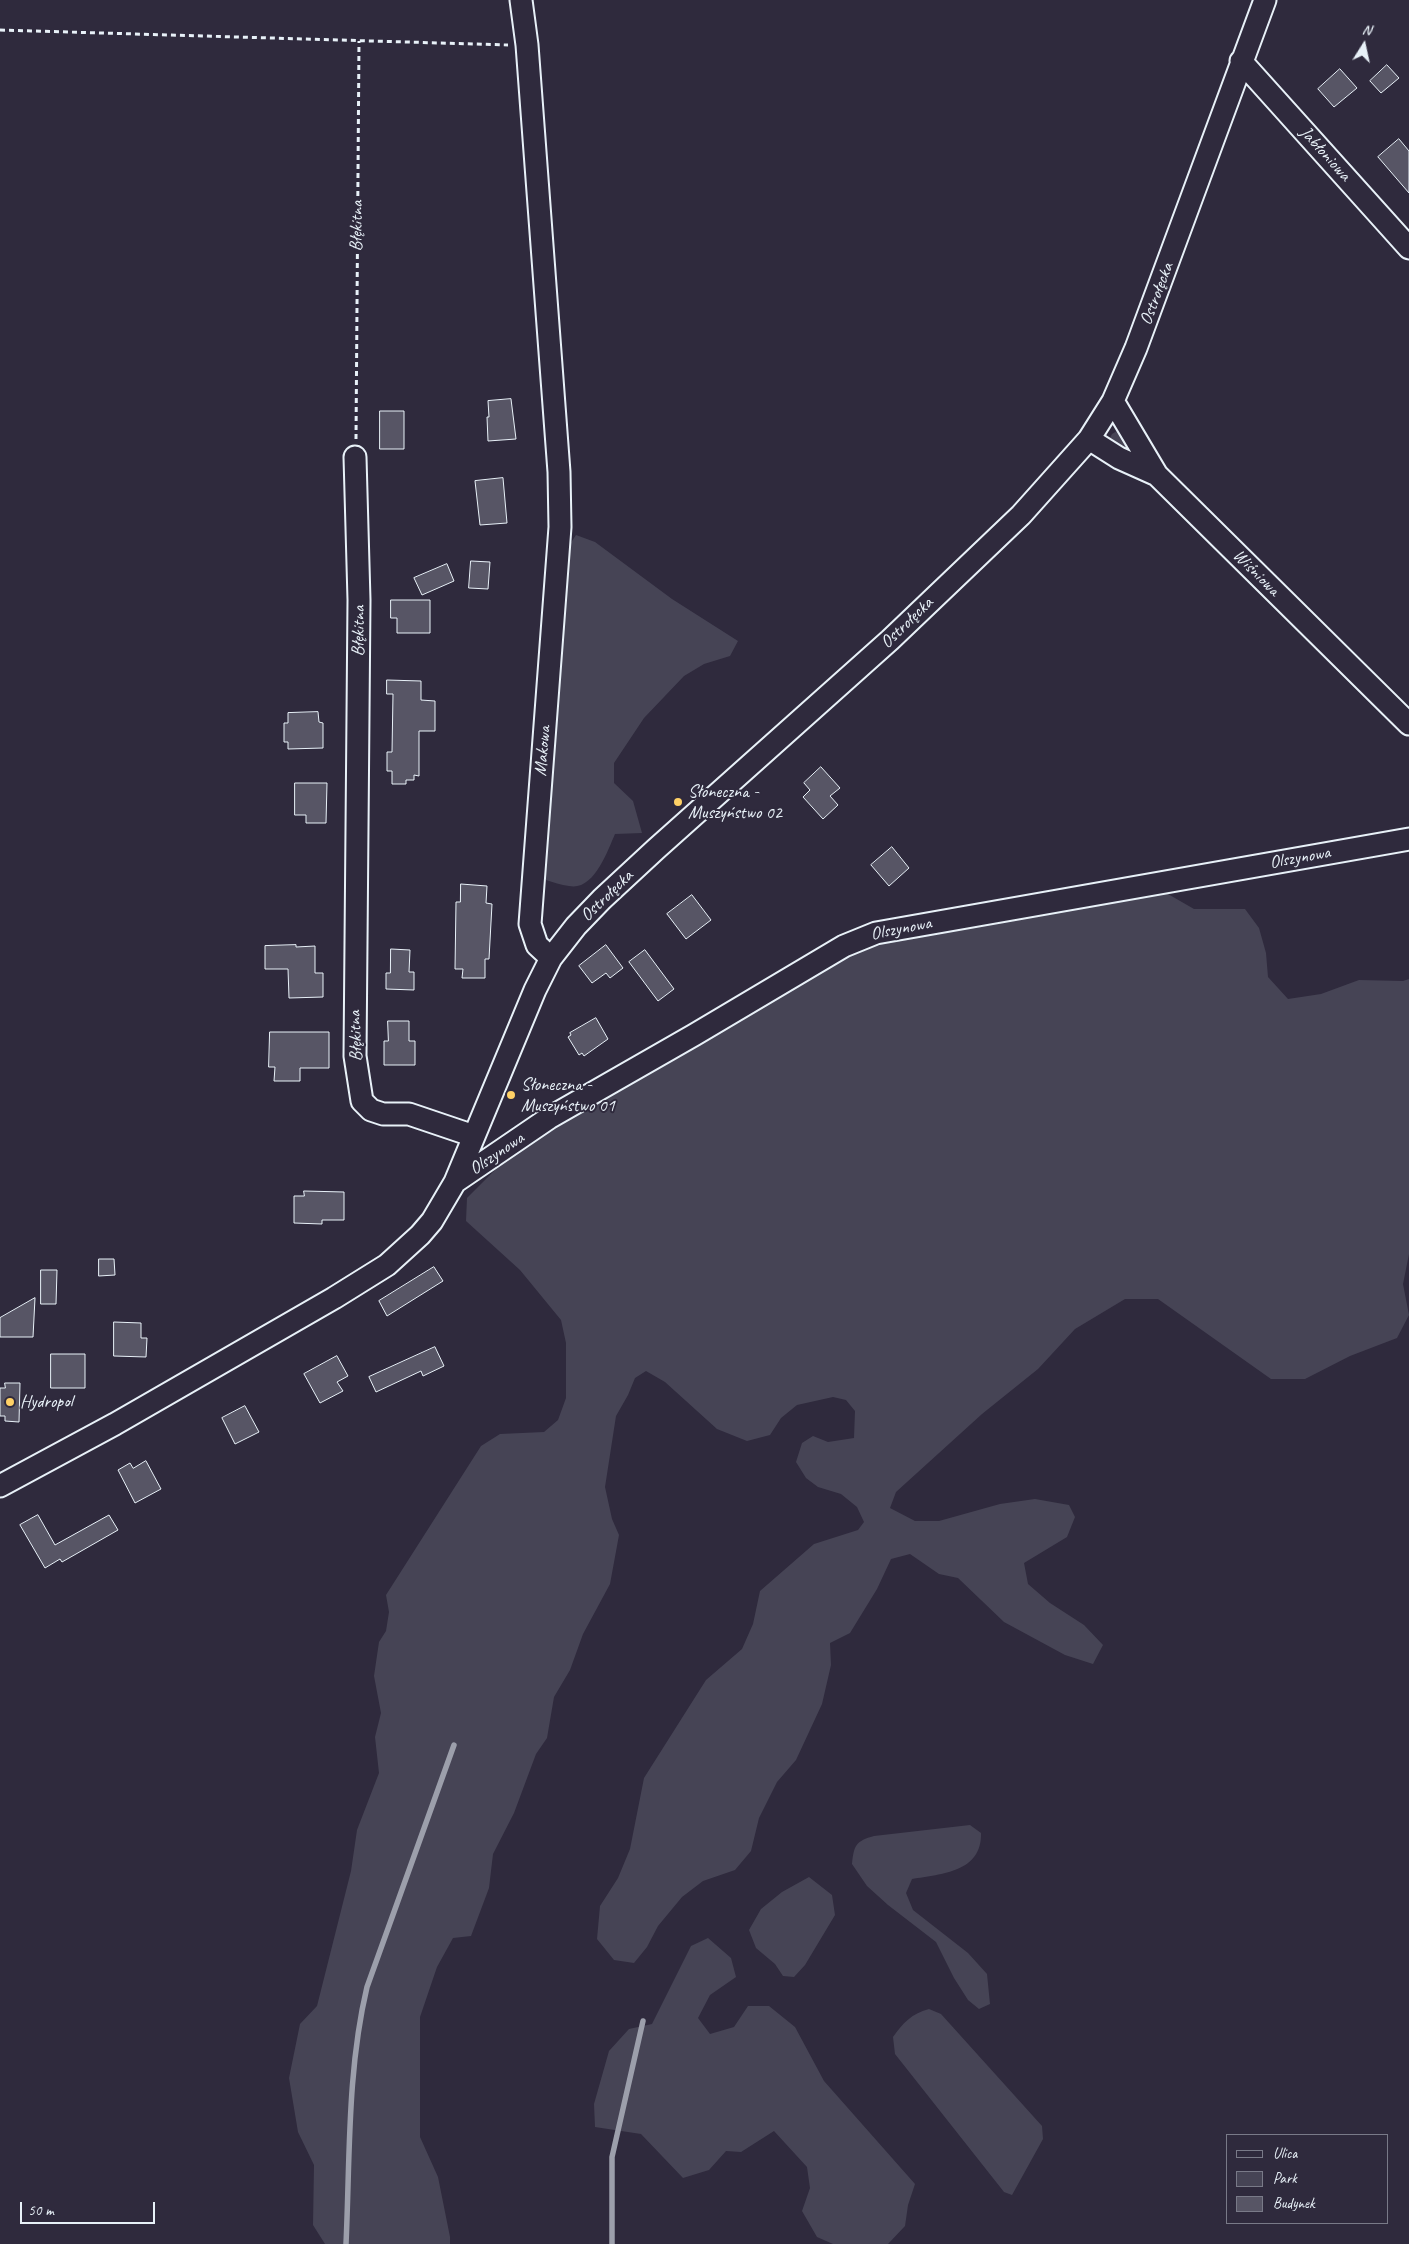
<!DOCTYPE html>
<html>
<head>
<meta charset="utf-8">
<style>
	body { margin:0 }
	#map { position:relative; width:1409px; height:2244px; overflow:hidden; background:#2f2a3d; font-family:Caveat,sans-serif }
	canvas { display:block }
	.legend { position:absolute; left:1226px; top:2134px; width:162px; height:90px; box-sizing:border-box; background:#2f2a3d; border:1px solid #797a88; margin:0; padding:6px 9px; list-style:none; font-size:15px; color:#e8f1f8 }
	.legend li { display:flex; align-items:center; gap:10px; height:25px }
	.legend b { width:25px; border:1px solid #797a88 }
	.north { position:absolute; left:1339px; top:20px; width:50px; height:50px; -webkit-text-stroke:4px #2f2a3d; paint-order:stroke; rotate:10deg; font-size:14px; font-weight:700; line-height:20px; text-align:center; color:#e8f1f8 }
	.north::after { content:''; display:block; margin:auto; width:18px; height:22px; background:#e8f1f8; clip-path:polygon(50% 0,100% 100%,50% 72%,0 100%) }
	.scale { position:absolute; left:20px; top:2202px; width:135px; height:22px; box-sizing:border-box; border:2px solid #e8f1f8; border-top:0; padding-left:6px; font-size:15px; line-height:18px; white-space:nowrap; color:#e8f1f8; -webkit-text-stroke:4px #2f2a3d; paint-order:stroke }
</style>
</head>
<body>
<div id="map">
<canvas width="1409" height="2244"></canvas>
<ul class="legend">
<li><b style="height:6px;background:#2f2a3d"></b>Ulica</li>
<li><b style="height:14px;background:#464455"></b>Park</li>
<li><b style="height:14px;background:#575565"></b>Budynek</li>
</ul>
<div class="north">N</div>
<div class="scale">50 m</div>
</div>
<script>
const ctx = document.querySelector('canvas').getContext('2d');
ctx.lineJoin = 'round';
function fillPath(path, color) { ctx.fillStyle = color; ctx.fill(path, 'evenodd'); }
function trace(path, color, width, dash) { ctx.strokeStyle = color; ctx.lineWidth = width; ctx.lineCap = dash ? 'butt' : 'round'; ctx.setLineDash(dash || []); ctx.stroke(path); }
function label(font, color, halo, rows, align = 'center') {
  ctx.font = font + ' Caveat,sans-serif'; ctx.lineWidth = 4; ctx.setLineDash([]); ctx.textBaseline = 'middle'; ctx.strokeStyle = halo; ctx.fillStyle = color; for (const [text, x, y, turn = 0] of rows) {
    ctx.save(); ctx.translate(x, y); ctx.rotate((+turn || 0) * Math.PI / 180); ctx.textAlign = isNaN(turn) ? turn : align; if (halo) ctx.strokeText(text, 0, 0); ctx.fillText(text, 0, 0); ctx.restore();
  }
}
fillPath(new Path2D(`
	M 1117,431 L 1123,431 L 1134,458 L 1109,440 L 1112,434 Z
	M 576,535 L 595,542 L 672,599 L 738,641 L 730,656 L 704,664 L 684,676 L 644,718 L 614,763 L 614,783 L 633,801 L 642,833 L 615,834 C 607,852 594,891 569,886 C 561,885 553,882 546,880 L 544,865 L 568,547 Z
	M 1161,890 L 1194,909 L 1245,909 L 1259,928 L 1266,953 L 1268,977 L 1288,999 L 1321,994 L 1359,980 L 1403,981 L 1409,979 L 1409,1254 L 1403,1284 L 1409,1315 L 1397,1338 L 1350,1356 L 1305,1379 L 1271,1379 L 1158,1299 L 1125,1299 L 1075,1329 L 1038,1369 L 982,1414 L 896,1492 L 890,1508 L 915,1521 L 939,1521 L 1000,1504 L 1035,1499 L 1069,1505 L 1075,1517 L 1067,1537 L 1024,1563 L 1028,1584 L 1050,1603 L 1084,1625 L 1103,1645 L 1093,1664 L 1065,1655 L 1004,1622 L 958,1578 L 939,1574 L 910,1554 L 891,1559 L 877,1589 L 850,1633 L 830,1643 L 831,1665 L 822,1704 L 796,1760 L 777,1782 L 759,1818 L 751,1851 L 735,1870 L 703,1881 L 682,1897 L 658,1926 L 647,1947 L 634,1963 L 614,1960 L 597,1939 L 600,1906 L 618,1878 L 630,1849 L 644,1778 L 706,1680 L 742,1649 L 753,1624 L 760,1591 L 814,1544 L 858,1530 L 864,1522 L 857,1507 L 841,1494 L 818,1487 L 806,1478 L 796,1462 L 802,1443 L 813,1436 L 828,1442 L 854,1438 L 855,1411 L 846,1400 L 833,1397 L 797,1405 L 781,1418 L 770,1435 L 747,1441 L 717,1429 L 665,1382 L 646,1371 L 635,1378 L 628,1395 L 616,1416 L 605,1487 L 612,1519 L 619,1535 L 610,1584 L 583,1634 L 570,1670 L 554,1697 L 547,1738 L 536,1754 L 514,1813 L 493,1854 L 489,1888 L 471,1936 L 453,1938 L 437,1967 L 420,2017 L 420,2137 L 438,2177 L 450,2237 L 450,2244 L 325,2244 L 313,2225 L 314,2165 L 298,2132 L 289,2078 L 300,2024 L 317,2006 L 351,1871 L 357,1830 L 379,1773 L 375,1737 L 381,1713 L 374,1676 L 379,1642 L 386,1631 L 389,1612 L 386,1595 L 481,1446 L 500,1434 L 544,1432 L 558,1420 L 566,1398 L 566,1343 L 561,1320 L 520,1270 L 466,1221 L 467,1198 L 508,1157 L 553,1120 L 876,939 Z
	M 970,1825 L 981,1833 C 982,1872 942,1874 912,1879 L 906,1893 L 913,1910 L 968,1953 L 987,1974 L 990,2004 L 979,2009 L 968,2000 L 954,1978 L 936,1942 L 888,1905 L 867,1886 L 852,1864 C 854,1845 856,1841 874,1836 Z
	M 809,1877 L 832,1895 L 835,1915 L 805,1965 L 794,1977 L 783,1976 L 775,1964 L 756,1948 L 749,1930 L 761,1909 L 782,1892 Z
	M 708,1938 L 731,1958 L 736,1977 L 710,1995 L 698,2018 L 710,2034 L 734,2027 L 748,2006 L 769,2006 L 795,2027 L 824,2081 L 915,2184 L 908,2205 L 905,2226 L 888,2244 L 833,2244 L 817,2237 L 802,2211 L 810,2188 L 807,2167 L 774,2131 L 741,2152 L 726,2151 L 709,2170 L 683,2178 L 641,2134 L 595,2127 L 594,2104 L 609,2051 L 629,2029 L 652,2024 L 691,1946 Z
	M 929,2009 L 941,2014 L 1042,2126 L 1043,2139 L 1012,2195 L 1004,2192 L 895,2054 L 893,2037 C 903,2023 911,2014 929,2009 Z`), '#464455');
trace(new Path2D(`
	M 346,2244 C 350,2159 347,2071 367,1987 L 454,1745
	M 612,2244 L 612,2157 L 643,2021`), '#9c9fab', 5.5);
const building = new Path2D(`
	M 1387,65 L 1399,78 L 1381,93 L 1370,81 Z
	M 1340,69 L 1357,88 L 1334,107 L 1318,89 Z
	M 1399,139 L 1409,151 L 1409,193 L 1378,157 Z
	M 511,399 L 516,439 L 488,441 L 487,417 L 489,417 L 488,401 Z
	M 380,411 L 404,411 L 404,449 L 380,449 Z
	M 503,478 L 507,523 L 480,525 L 475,481 Z
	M 471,561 L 490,562 L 488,589 L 469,588 Z
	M 447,564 L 454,581 L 422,595 L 414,578 Z
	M 391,600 L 430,600 L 430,633 L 397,633 L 397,618 L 391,618 Z
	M 387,680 L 421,681 L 421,700 L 435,701 L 435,731 L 419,731 L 419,776 L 414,775 L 414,780 L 406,780 L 406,784 L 392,784 L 392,771 L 387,771 L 387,752 L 392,752 L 393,694 L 387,694 Z
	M 318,712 L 319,722 L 323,723 L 323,748 L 288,749 L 288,742 L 284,742 L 284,723 L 288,723 L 288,713 Z
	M 821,767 L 840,788 L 830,796 L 838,805 L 823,819 L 803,797 L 810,790 L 804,783 Z
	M 295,783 L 327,783 L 326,823 L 306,823 L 306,815 L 295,815 Z
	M 892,847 L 909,868 L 889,886 L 871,865 Z
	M 461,884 L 487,886 L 486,903 L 492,904 L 489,959 L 485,959 L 485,978 L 462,978 L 463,969 L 455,969 L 456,902 L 460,902 Z
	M 692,895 L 711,920 L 686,939 L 667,914 Z
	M 296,945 L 296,947 L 315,946 L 315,973 L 323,973 L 323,997 L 289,998 L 288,969 L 265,969 L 265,946 Z
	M 606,945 L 623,968 L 610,978 L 606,973 L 592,983 L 579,966 Z
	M 391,949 L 410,950 L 409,972 L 414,972 L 414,990 L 386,989 L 386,973 L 390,973 Z
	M 645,950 L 674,989 L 658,1001 L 629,962 Z
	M 596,1018 L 608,1039 L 584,1056 L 582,1053 L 579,1055 L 568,1037 L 571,1035 L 570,1033 Z
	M 388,1021 L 409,1021 L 409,1041 L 415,1041 L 415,1065 L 384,1065 L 384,1041 L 388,1041 Z
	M 270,1032 L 329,1032 L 329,1068 L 300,1068 L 300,1081 L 274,1081 L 275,1067 L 269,1067 Z
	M 304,1191 L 344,1192 L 344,1220 L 322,1220 L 322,1224 L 294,1223 L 294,1196 L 304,1196 Z
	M 99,1259 L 114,1259 L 115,1275 L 99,1276 Z
	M 434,1267 L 443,1281 L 387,1316 L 379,1301 Z
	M 41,1270 L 57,1270 L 56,1304 L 41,1304 Z
	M 35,1298 L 33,1337 L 0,1337 L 0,1318 Z
	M 114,1322 L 141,1323 L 141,1338 L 147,1338 L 146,1357 L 114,1356 Z
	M 435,1347 L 444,1366 L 423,1376 L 421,1371 L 376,1392 L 369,1377 Z
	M 51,1354 L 85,1354 L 85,1388 L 51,1388 Z
	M 337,1356 L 348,1376 L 337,1382 L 343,1391 L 320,1403 L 304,1374 Z
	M 5,1383 L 20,1383 L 19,1422 L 5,1421 L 5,1416 L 0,1416 L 0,1388 L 5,1388 Z
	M 245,1406 L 259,1432 L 235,1444 L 222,1418 Z
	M 146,1461 L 161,1489 L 135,1503 L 118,1470 L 130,1463 L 133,1468 Z
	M 38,1515 L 55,1545 L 109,1515 L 118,1530 L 62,1562 L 60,1559 L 45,1568 L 20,1525 Z`);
fillPath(building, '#575565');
trace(building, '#e8f1f8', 1);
const minor = new Path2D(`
	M 521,0 L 527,45 L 559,472 L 560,527 L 530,924 L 537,945 L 551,958
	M 1241,61 L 1409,248
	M 1113,401 L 1157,475
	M 1089,439 L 1119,458 L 1157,475 L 1409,724
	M 355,457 L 359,600 L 355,1056 L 362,1101 L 371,1110 L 383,1114 L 409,1114 L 474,1136
	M 455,1182 L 549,1118 L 694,1035 L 844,946 L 876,933 L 1409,839
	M 0,1486 L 115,1424 L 334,1298 L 387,1265 L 420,1235 L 432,1221 L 455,1182 L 535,990 L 551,958 L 576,926 L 602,899 L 656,849 L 890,640 L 1021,515 L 1089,439 L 1113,401 L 1136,348 L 1265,0`);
trace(minor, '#e8f1f8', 25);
trace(new Path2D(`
	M 0,30 L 508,45
	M 356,439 L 359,41`), '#e8f1f8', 3, [5, 4]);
trace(minor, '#2f2a3d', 21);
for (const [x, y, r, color] of [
	[678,802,5,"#ffd166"],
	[511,1095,5,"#ffd166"],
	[10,1402,5,"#ffd166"]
]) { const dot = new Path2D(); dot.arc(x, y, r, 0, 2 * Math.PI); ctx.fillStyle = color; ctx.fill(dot); trace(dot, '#2f2a3d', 2); }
label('18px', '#e8f1f8', '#2f2a3d', [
	["Jabłoniowa",1325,154,48],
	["Błękitna",357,226,-89],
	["Ostrołęcka",1157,294,-69],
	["Wiśniowa",1256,573,45],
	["Ostrołęcka",907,623,-44],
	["Błękitna",359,631,-89],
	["Makowa",543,751,-85],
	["Olszynowa",1300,858,-10],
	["Ostrołęcka",607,896,-44],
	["Olszynowa",901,929,-11],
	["Błękitna",356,1036,-92],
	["Olszynowa",497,1154,-34]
]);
label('18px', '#e8f1f8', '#2f2a3d', [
	["Słoneczna -",688,792],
	["Muszyństwo 02",688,813],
	["Słoneczna -",521,1085],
	["Muszyństwo 01",521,1106],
	["Hydropol",20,1402]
], 'left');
</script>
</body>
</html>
